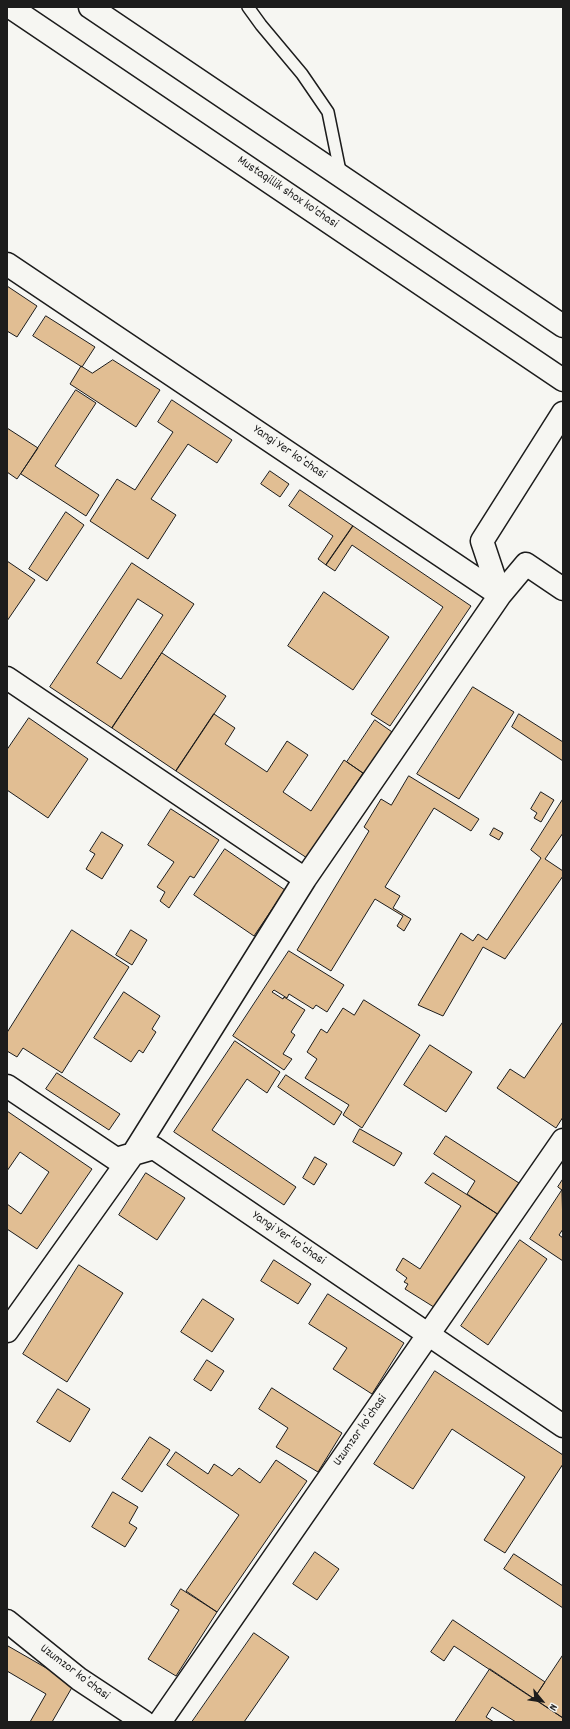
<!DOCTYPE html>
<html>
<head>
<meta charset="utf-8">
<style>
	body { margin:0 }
	#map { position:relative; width:570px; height:1729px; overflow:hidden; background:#f6f6f2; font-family:Dekko,sans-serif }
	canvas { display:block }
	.frame { position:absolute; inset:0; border:8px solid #1c1c1c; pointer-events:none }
	.north { position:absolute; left:522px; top:1681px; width:40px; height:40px; -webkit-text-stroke:3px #f6f6f2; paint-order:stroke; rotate:119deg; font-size:11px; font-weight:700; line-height:16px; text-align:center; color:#1c1c1c }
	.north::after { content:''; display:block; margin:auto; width:14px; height:18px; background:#1c1c1c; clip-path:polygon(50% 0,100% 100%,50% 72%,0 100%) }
</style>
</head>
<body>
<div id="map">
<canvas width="570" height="1729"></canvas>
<div class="frame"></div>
<div class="north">N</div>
</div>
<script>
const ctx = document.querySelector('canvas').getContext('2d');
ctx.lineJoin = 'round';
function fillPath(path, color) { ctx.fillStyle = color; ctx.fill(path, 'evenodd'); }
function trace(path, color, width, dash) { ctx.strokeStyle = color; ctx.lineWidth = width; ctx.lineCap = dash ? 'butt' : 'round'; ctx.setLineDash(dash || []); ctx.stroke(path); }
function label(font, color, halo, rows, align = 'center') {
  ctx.font = font + ' Dekko,sans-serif'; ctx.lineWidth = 4; ctx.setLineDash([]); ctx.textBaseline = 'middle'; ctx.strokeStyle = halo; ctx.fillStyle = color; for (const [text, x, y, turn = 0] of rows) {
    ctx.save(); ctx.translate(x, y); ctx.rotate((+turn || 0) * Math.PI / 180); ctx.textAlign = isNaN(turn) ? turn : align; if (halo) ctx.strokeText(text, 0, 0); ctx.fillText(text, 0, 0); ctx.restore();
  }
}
const building = new Path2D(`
	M 7,286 L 37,306 L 17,337 L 7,331 Z
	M 46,316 L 95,347 L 82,367 L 33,336 Z
	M 113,360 L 160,390 L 136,427 L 70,384 L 81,366 L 92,373 Z
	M 76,390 L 96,403 L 55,466 L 99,495 L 86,516 L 21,474 Z
	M 172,400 L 232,440 L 217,463 L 188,444 L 151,499 L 176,515 L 148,559 L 90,521 L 117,479 L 135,490 L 173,432 L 158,422 Z
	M 7,428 L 38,448 L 17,479 L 7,472 Z
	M 270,471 L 289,484 L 280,497 L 261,484 Z
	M 300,490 L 353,526 L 326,565 L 318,559 L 333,536 L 289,506 Z
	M 66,512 L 84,525 L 47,581 L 29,569 Z
	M 353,526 L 471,606 L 390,726 L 371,714 L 443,607 L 352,545 L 335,571 L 326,565 Z
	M 7,561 L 35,580 L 7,621 Z
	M 132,563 L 194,604 L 112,728 L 50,687 ZM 138,599 L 163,615 L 121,679 L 97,663 Z
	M 324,592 L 389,637 L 353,690 L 288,646 Z
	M 162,653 L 226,696 L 176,771 L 112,728 Z
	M 473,687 L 514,712 L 459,799 L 417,774 Z
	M 214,714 L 235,728 L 225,744 L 267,772 L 287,741 L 308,755 L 283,792 L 311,811 L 344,760 L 363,773 L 307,858 L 176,771 Z
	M 519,714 L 563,742 L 563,761 L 512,727 Z
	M 29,718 L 88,759 L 48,818 L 7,790 L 7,750 Z
	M 375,720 L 395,734 L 367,776 L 347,762 Z
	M 409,776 L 479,819 L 471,831 L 434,808 L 385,887 L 400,896 L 393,908 L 411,919 L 404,931 L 397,926 L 403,916 L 375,899 L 331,971 L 297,950 L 369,831 L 364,827 L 381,799 L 391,805 Z
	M 541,792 L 554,800 L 541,822 L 534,818 L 537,813 L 531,809 Z
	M 563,799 L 563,833 L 545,859 L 563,871 L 563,876 L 505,959 L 483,947 L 443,1016 L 418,1005 L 461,933 L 473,941 L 478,934 L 487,940 L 541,858 L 531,850 Z
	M 171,809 L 219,840 L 194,878 L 190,876 L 169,908 L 160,901 L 165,892 L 157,887 L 174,862 L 148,845 Z
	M 494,828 L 503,833 L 499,840 L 490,835 Z
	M 102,832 L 123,845 L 102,879 L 86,869 L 95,854 L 90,851 Z
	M 225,849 L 285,890 L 254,936 L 194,895 Z
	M 72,930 L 129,967 L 62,1073 L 23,1048 L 17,1057 L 7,1051 L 7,1033 Z
	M 131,930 L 147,940 L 132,965 L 116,955 Z
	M 289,951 L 344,985 L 327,1012 L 316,1005 L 313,1009 L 289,994 L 287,998 L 274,990 L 272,992 L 283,999 L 284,997 L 305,1010 L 291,1032 L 295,1035 L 283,1054 L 292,1059 L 284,1070 L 233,1036 Z
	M 124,992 L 160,1016 L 152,1029 L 156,1032 L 143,1053 L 139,1050 L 131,1062 L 94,1038 Z
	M 364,1000 L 420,1035 L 362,1128 L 343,1115 L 349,1105 L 305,1078 L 317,1059 L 307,1052 L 321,1029 L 327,1033 L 343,1008 L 354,1015 Z
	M 563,1022 L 563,1117 L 556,1128 L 497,1088 L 510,1069 L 524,1078 Z
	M 235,1041 L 280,1072 L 267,1093 L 247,1079 L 212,1130 L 296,1187 L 284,1205 L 174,1132 Z
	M 430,1045 L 472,1072 L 446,1112 L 404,1085 Z
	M 57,1073 L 120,1114 L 109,1130 L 46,1089 Z
	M 286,1075 L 342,1112 L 334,1125 L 278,1087 Z
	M 7,1111 L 92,1169 L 37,1249 L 7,1229 L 7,1204 L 21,1214 L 49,1172 L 20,1152 L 7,1171 Z
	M 360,1129 L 402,1153 L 394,1166 L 353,1142 Z
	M 446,1136 L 519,1183 L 499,1215 L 467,1194 L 475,1181 L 434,1154 Z
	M 315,1157 L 327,1164 L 314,1185 L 303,1178 Z
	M 146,1173 L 185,1198 L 157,1240 L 119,1215 Z
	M 433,1173 L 499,1215 L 437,1309 L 405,1289 L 408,1284 L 404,1282 L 407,1278 L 396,1270 L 403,1258 L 420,1269 L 461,1206 L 425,1183 Z
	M 563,1179 L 563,1191 L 558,1187 Z
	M 562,1190 L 563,1229 L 559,1235 L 563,1238 L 563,1261 L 530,1239 Z
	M 520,1240 L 547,1259 L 488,1345 L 461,1326 Z
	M 274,1260 L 311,1284 L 298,1304 L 261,1281 Z
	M 79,1265 L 123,1293 L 67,1382 L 23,1354 Z
	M 328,1294 L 404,1343 L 372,1394 L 333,1369 L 347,1348 L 309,1324 Z
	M 203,1299 L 234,1319 L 212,1352 L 181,1332 Z
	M 207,1360 L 224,1371 L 211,1391 L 194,1380 Z
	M 435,1371 L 563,1455 L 563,1464 L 505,1553 L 484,1540 L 525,1477 L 452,1429 L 413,1489 L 374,1464 Z
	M 272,1388 L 342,1433 L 318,1472 L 276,1447 L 288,1428 L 259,1409 Z
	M 58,1389 L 90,1409 L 70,1442 L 37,1422 Z
	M 150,1437 L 170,1450 L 142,1492 L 122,1479 Z
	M 176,1452 L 208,1474 L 214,1464 L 232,1476 L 239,1468 L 260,1483 L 276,1460 L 307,1481 L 217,1612 L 186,1591 L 239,1515 L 167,1465 Z
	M 113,1492 L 138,1507 L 129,1523 L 137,1528 L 125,1547 L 92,1527 Z
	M 315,1552 L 339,1569 L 317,1600 L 293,1584 Z
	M 514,1554 L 563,1586 L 563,1608 L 504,1569 Z
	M 181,1589 L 217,1612 L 176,1676 L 148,1659 L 179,1610 L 171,1605 Z
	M 453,1620 L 545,1682 L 534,1699 L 454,1646 L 444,1661 L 431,1652 Z
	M 254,1633 L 289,1657 L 244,1722 L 192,1722 Z
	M 8,1646 L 74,1684 L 52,1722 L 30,1722 L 46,1694 L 7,1671 Z
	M 563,1655 L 563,1718 L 534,1699 Z
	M 490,1669 L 563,1718 L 563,1722 L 516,1722 L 492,1707 L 486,1717 L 494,1722 L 455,1722 Z`);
fillPath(building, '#e1be93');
trace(building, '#1c1c1c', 1);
const lane = new Path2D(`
	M 248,7 L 261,25 L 302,74 L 328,112 L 341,176`);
const street = new Path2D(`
	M 7,264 L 500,595 L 526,564 L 563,589
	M 7,678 L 305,879
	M 7,1086 L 116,1159 L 154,1148 L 563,1426
	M 7,1331 L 133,1154 L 305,879 L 500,595 L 482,541 L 563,413
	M 7,1621 L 79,1679 L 144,1722
	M 160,1722 L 563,1140`);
const primary = new Path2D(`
	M 10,7 L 563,380
	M 90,7 L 563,326`);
trace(lane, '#1c1c1c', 14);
trace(street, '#1c1c1c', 25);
trace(primary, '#1c1c1c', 25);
trace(lane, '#f6f6f2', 11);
trace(street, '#f6f6f2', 22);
trace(primary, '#f6f6f2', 22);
label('13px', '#1c1c1c', '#f6f6f2', [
	["Mustaqillik shox ko'chasi",287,193,34],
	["Yangi Yer koʻchasi",289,453,34],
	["Yangi Yer koʻchasi",288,1239,34],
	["Uzumzor koʻchasi",361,1431,-55],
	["Uzumzor koʻchasi",74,1673,37]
]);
</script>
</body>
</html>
